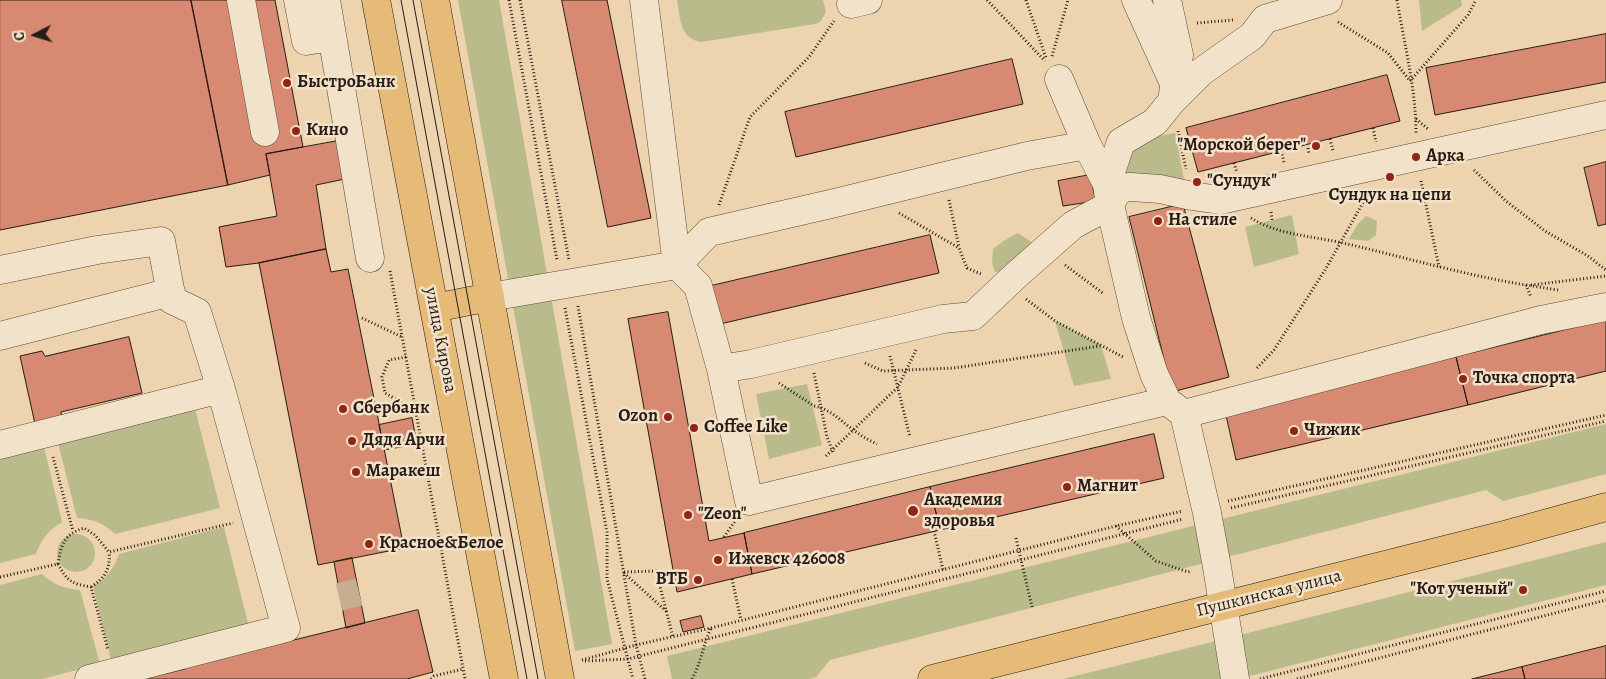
<!DOCTYPE html>
<html>
<head>
<meta charset="utf-8">
<style>
	body { margin:0 }
	#map { position:relative; width:1606px; height:679px; overflow:hidden; background:#edd3ae; font-family:Alegreya,serif }
	canvas { display:block }
	.north { position:absolute; left:10px; top:10px; width:50px; height:50px; -webkit-text-stroke:4px #f3e2ca; paint-order:stroke; rotate:265deg; font-size:14px; font-weight:700; line-height:20px; text-align:center; color:#281c15 }
	.north::after { content:''; display:block; margin:auto; width:18px; height:22px; background:#281c15; clip-path:polygon(50% 0,100% 100%,50% 72%,0 100%) }
</style>
</head>
<body>
<div id="map">
<canvas width="1606" height="679"></canvas>
<div class="north">С</div>
</div>
<script>
const ctx = document.querySelector('canvas').getContext('2d');
ctx.lineJoin = 'round';
function fillPath(path, color) { ctx.fillStyle = color; ctx.fill(path, 'evenodd'); }
function trace(path, color, width, dash) { ctx.strokeStyle = color; ctx.lineWidth = width; ctx.lineCap = dash ? 'butt' : 'round'; ctx.setLineDash(dash || []); ctx.stroke(path); }
function label(font, color, halo, rows, align = 'center') {
  ctx.font = font + ' Alegreya,serif'; ctx.lineWidth = 5; ctx.setLineDash([]); ctx.textBaseline = 'middle'; ctx.strokeStyle = halo; ctx.fillStyle = color; for (const [text, x, y, turn = 0] of rows) {
    ctx.save(); ctx.translate(x, y); ctx.rotate((+turn || 0) * Math.PI / 180); ctx.textAlign = isNaN(turn) ? turn : align; if (halo) ctx.strokeText(text, 0, 0); ctx.fillText(text, 0, 0); ctx.restore();
  }
}
fillPath(new Path2D(`
	M 458,0 L 499,0 L 612,644 L 575,651 Z
	M 677,0 L 823,0 L 826,12 L 820,22 L 815,24 L 701,42 C 680,39 680,18 677,0 Z
	M 1419,0 L 1461,0 L 1462,6 L 1422,31 Z
	M 1175,133 L 1184,179 L 1168,183 L 1121,182 L 1122,156 L 1144,139 Z
	M 1292,215 L 1299,254 L 1254,267 L 1245,227 Z
	M 1366,216 L 1377,221 L 1376,235 L 1368,241 L 1349,239 L 1358,224 Z
	M 1018,233 L 1036,245 L 1004,271 L 995,272 L 992,263 L 993,249 L 1005,240 Z
	M 1055,321 L 1101,345 L 1111,379 L 1074,386 Z
	M 807,384 L 822,445 L 769,459 L 756,394 Z
	M 195,409 L 220,508 L 115,534 C 104,523 92,519 77,518 L 58,443 Z
	M 1606,424 L 1606,474 L 1503,501 L 1486,490 L 830,660 L 816,677 L 809,679 L 672,679 L 667,656 Z
	M 44,447 L 62,522 C 49,530 41,539 36,554 L 0,563 L 0,458 Z
	M 224,527 L 249,627 L 111,660 L 93,586 C 106,578 114,569 119,554 Z
	M57 553a19 19 0 1 1 38 0a19 19 0 1 1-38 0Z
	M 1606,542 L 1606,585 L 1246,677 L 1236,636 Z
	M 42,574 C 53,585 64,588 80,590 L 100,664 L 42,679 L 0,679 L 0,585 Z
	M 1216,641 L 1225,679 L 1063,679 Z`), '#b9bc8a');
const building = new Path2D(`
	M 0,0 L 191,0 L 228,185 L 0,230 Z
	M 191,0 L 275,0 L 303,147 L 266,154 L 270,175 L 228,185 Z
	M 562,0 L 607,0 L 651,218 L 608,227 Z
	M 1606,34 L 1606,82 L 1435,115 L 1426,68 Z
	M 1012,59 L 1023,104 L 796,157 L 785,112 Z
	M 1387,75 L 1400,121 L 1198,172 L 1186,128 Z
	M 338,141 L 345,179 L 316,185 L 326,249 L 259,263 L 226,267 L 219,227 L 277,216 L 266,154 Z
	M 1606,162 L 1606,224 L 1598,226 L 1584,168 Z
	M 1090,175 L 1096,201 L 1063,206 L 1058,181 Z
	M 1183,204 L 1229,377 L 1172,392 L 1129,217 Z
	M 930,235 L 939,273 L 720,324 L 711,286 Z
	M 326,249 L 331,272 L 348,269 L 404,548 L 318,565 L 259,263 Z
	M 668,312 L 709,541 L 744,533 L 752,574 L 677,592 L 628,319 Z
	M 1606,320 L 1606,371 L 1468,405 L 1456,357 Z
	M 129,337 L 142,393 L 61,412 L 62,418 L 35,424 L 20,356 L 42,351 L 45,356 Z
	M 1456,357 L 1468,405 L 1236,460 L 1225,411 Z
	M 412,418 L 417,444 L 384,450 L 379,425 Z
	M 1154,434 L 1164,478 L 940,530 L 930,487 Z
	M 930,487 L 940,530 L 752,574 L 744,533 Z
	M 352,558 L 365,623 L 346,628 L 334,562 Z
	M 418,610 L 433,672 L 407,679 L 142,679 L 185,669 L 181,655 L 228,656 Z
	M 701,616 L 704,627 L 683,632 L 680,621 Z
	M 1606,646 L 1606,679 L 1525,679 L 1522,667 Z
	M 1522,667 L 1525,679 L 1472,679 Z`);
fillPath(building, '#d78971');
trace(building, '#281c15', 1);
trace(new Path2D(`
	M 339,597 L 359,592`), '#c6ae8f', 28, [28, 14]);
const minor = new Path2D(`
	M 241,0 L 265,132
	M 298,0 L 306,41 L 332,37
	M 326,0 L 370,258
	M 644,0 L 677,265 L 698,286 L 721,369 L 749,501 L 1167,401 L 1184,414 L 1207,513 L 1217,567 L 1235,679
	M 1136,0 L 1172,79
	M 1167,0 L 1179,55 L 1172,101
	M 851,4 L 868,0
	M 1059,79 L 1087,145
	M 0,270 L 97,250 L 161,241 L 172,300 L 197,312 L 221,389
	M 490,297 L 677,265 L 709,232 L 835,203 L 1027,156 L 1087,145 L 1107,184
	M 0,336 L 171,292
	M 721,369 L 751,364 L 943,319 L 973,316 L 1013,278 L 1073,225 L 1110,205 L 1115,195 L 1122,188 L 1131,187 L 1160,189 L 1192,196 L 1220,200 L 1606,115
	M 1167,401 L 1154,374 L 1136,318 L 1110,205 L 1107,184 L 1121,142 L 1155,122 L 1172,101 L 1201,72 L 1252,36 L 1265,19 L 1328,0
	M 1184,414 L 1541,320 L 1606,307
	M 0,445 L 221,389 L 286,628 L 89,679`);
const major = new Path2D(`
	M 376,0 L 504,679
	M 435,0 L 560,679
	M 434,308 L 490,297
	M 932,679 L 1508,534 L 1606,507`);
trace(minor, '#594a3b', 29);
trace(major, '#281c15', 29);
trace(new Path2D(`
	M 509,0 L 557,260
	M 520,0 L 569,260
	M 987,0 L 1045,61
	M 1026,0 L 1046,58
	M 1397,0 C 1404,43 1416,89 1416,133
	M 1338,22 L 1388,53 L 1410,81 L 1468,15 L 1476,0
	M 1197,23 L 1233,20
	M 1052,56 L 1068,0
	M 1416,119 L 1428,129
	M 1373,128 L 1376,142
	M 1178,131 L 1186,169
	M 1330,139 L 1333,151
	M 1308,148 L 1309,155
	M 1281,151 L 1284,162
	M 1234,163 L 1237,173
	M 1474,170 L 1506,201 L 1545,231 L 1588,256 L 1606,270
	M 1421,181 L 1439,267
	M 949,200 L 959,247
	M 719,205 L 750,117 L 809,57 L 834,21
	M 1271,212 L 1272,220
	M 899,213 L 959,248 L 967,268 L 981,274
	M 1251,218 C 1278,235 1312,236 1343,243 C 1404,257 1464,275 1526,285 L 1531,297
	M 1065,265 L 1104,294
	M 390,271 L 465,679
	M 1526,285 L 1558,290
	M 1531,285 L 1606,276
	M 1026,299 L 1055,321 L 1123,357
	M 578,306 L 636,645 L 645,679
	M 565,308 L 607,532 L 607,579 L 633,679
	M 362,318 L 402,337
	M 890,356 L 910,437
	M 406,357 L 389,360 L 382,377 L 385,393 L 415,410
	M 865,363 L 883,371 L 954,368 L 1100,346
	M 1257,368 L 1274,350 L 1325,270 L 1369,192
	M 814,373 L 827,437 L 833,452
	M 779,383 L 814,406 C 830,409 840,420 852,429 C 860,435 868,440 877,444
	M 826,456 L 898,387 L 916,350
	M 53,457 L 73,531
	M 1228,501 L 1606,415
	M 1231,508 L 1606,421
	M 1116,526 L 1156,561 L 1188,572 L 1192,571
	M 934,531 L 943,570
	M 724,537 L 735,521
	M 1016,538 L 1032,607
	M 58,564 C 67,581 72,584 91,587 L 108,650
	M 624,572 L 656,571 L 673,637
	M 624,573 L 666,611
	M 0,577 L 58,564 C 61,545 64,534 84,528 L 95,535 L 109,552 L 233,523
	M 732,579 L 741,620
	M 91,587 C 105,578 111,568 109,552
	M 582,660 L 636,645 L 711,628 L 1116,526 L 1183,511
	M 585,661 L 628,659 L 1183,519
	M 431,679 L 434,676 L 463,669
	M 692,679 C 701,663 703,645 711,628
	M 1260,679 L 1606,591
	M 1297,679 L 1606,600`), '#281c15', 3, [1, 2.5]);
trace(minor, '#f3e2ca', 28);
trace(major, '#e6ba77', 28);
trace(new Path2D(`
	M 401,0 L 527,679
	M 413,0 L 538,679`), '#281c15', 1);
for (const [x, y, r, color] of [
	[287,83,5,"#8f2418"],
	[296,131,5,"#8f2418"],
	[1316,146,5,"#8f2418"],
	[1416,157,5,"#8f2418"],
	[1390,177,5,"#8f2418"],
	[1197,182,5,"#8f2418"],
	[1158,221,5,"#8f2418"],
	[1463,379,5,"#8f2418"],
	[343,409,5,"#8f2418"],
	[668,417,5,"#8f2418"],
	[694,428,5,"#8f2418"],
	[1294,431,5,"#8f2418"],
	[352,441,5,"#8f2418"],
	[356,472,5,"#8f2418"],
	[1067,487,5,"#8f2418"],
	[913,511,6,"#8f2418"],
	[688,515,5,"#8f2418"],
	[369,544,5,"#8f2418"],
	[718,560,5,"#8f2418"],
	[698,580,5,"#8f2418"],
	[1523,590,5,"#8f2418"]
]) { const dot = new Path2D(); dot.arc(x, y, r, 0, 2 * Math.PI); ctx.fillStyle = color; ctx.fill(dot); trace(dot, '#f3e2ca', 2); }
label('bold 18px', '#281c15', '#f3e2ca', [
	["БыстроБанк",297,83],
	["Кино",306,131],
	["\"Морской берег\"",1306,146,"right"],
	["Арка",1426,157],
	["\"Сундук\"",1207,182],
	["Сундук на цепи",1390,196,"center"],
	["На стиле",1168,221],
	["Точка спорта",1473,379],
	["Сбербанк",353,409],
	["Ozon",658,417,"right"],
	["Coffee Like",704,428],
	["Чижик",1304,431],
	["Дядя Арчи",362,441],
	["Маракеш",366,472],
	["Магнит",1077,487],
	["Академия",924,501],
	["здоровья",924,522],
	["\"Zeon\"",698,515],
	["Красное&Белое",379,544],
	["Ижевск 426008",728,560],
	["ВТБ",688,580,"right"],
	["\"Кот ученый\"",1513,590,"right"]
], 'left');
label('18px', '#281c15', '#f3e2ca', [
	["улица Кирова",440,340,79],
	["Пушкинская улица",1269,594,-14]
]);
</script>
</body>
</html>
